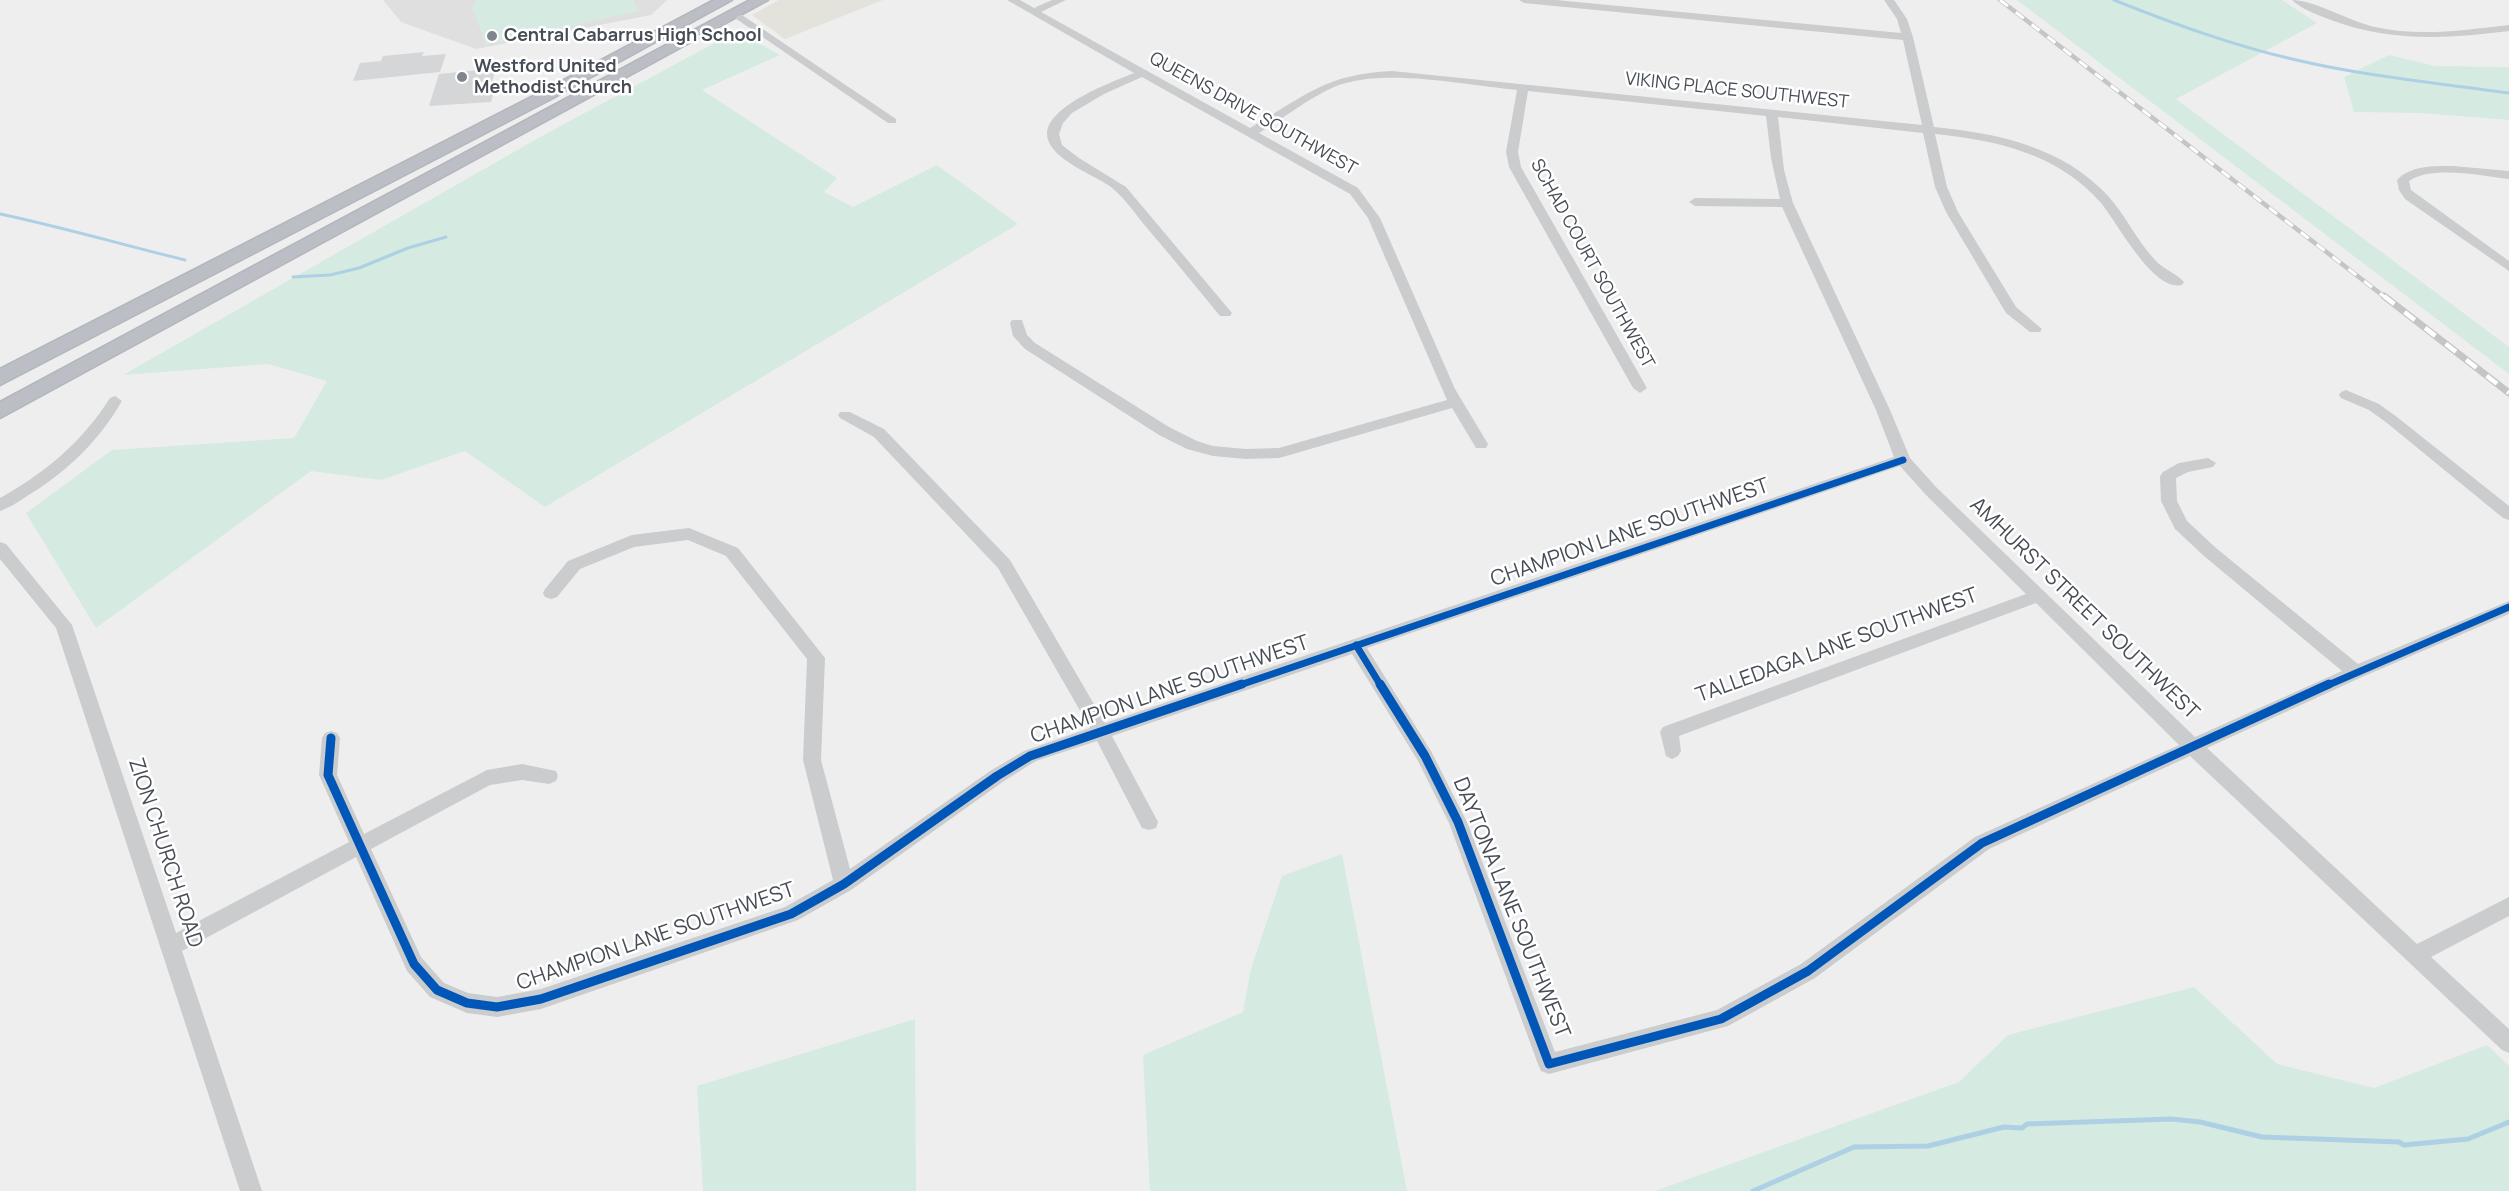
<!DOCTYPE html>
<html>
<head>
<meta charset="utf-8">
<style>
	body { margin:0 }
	canvas { display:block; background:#eee }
</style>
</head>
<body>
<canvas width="2509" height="1191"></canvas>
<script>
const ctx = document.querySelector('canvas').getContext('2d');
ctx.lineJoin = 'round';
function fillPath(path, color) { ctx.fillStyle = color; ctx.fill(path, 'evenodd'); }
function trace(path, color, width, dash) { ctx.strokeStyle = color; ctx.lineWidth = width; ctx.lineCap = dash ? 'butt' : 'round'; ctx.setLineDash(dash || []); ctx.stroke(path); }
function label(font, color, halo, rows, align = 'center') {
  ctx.font = font + ' Manrope,sans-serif'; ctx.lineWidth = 5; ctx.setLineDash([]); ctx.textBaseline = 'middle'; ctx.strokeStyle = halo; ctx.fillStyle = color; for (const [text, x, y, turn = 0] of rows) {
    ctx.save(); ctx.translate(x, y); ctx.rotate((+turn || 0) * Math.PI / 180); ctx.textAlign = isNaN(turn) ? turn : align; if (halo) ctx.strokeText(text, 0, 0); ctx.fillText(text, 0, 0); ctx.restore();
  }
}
fillPath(new Path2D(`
	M 779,0 L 883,0 L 785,39 L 752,15 Z`), '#e3e2db');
fillPath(new Path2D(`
	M 383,0 L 667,0 L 651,15 L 476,49 L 401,22 Z`), '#e0dfdf');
fillPath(new Path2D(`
	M 477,0 L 633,0 L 639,11 L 486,45 L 472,7 Z
	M 2017,0 L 2282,0 L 2317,23 L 2176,99 L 2509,347 L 2509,374 Z
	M 737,31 L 780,55 L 702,90 L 837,178 L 824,192 L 853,207 L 937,165 L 1018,224 L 545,507 L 465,451 L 381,480 L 311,471 L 96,628 L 26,513 L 112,450 L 294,438 L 327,381 L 268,364 L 123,375 L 542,136 Z
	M 2389,55 L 2435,66 L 2509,67 L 2509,120 L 2419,113 L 2354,112 L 2344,77 Z
	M 1342,854 L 1407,1191 L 1150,1191 L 1143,1055 L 1243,1012 L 1251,969 L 1282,876 Z
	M 2194,987 L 2277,1064 L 2374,1088 L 2487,1045 L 2509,1066 L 2509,1191 L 1655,1191 L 1959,1082 L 2008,1035 Z
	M 915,1019 L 916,1191 L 703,1191 L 697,1086 Z`), '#d5ebe1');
trace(new Path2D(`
	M 2114,0 C 2172,23 2231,45 2292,59 C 2363,76 2437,83 2509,93
	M 0,214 C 62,227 123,245 185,260
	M 293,277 L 330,275 L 359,268 L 408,248 L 446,237`), '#aed0e4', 3);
trace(new Path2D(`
	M 1753,1191 L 1854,1147 L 1928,1146 L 2004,1127 L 2022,1128 L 2027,1124 L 2171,1119 L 2200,1122 L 2262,1137 L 2399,1142 L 2404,1145 L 2468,1139 L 2509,1122`), '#aed0e4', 5);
fillPath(new Path2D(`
	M 424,52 L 422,56 L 446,54 L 440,72 L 353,81 L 360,63 L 381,61 L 383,56 Z
	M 489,69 L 488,73 L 495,72 L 492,82 L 497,82 L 491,102 L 429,106 L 439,74 Z`), '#d5d6d8');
const highway = new Path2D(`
	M 714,0 L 732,0 L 553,98 L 0,385 L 0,369 L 541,92 Z
	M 750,0 L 768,0 L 0,418 L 0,402 Z`);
trace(highway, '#b3b6bc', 3);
fillPath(new Path2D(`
	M 1007,0 L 1020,0 L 1034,8 L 1052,0 L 1066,0 L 1041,12 L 1250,128 C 1305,96 1325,74 1392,71 L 1922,125 L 1903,40 L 1524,3 L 1519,0 L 1556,0 L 1901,33 L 1897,19 L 1884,0 L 1894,0 L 1907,19 L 1913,37 L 1934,127 C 1997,133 2064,147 2109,197 C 2126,216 2137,241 2155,260 C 2163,269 2176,273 2184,282 L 2182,285 C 2153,292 2117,222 2101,203 C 2059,154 1996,140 1935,134 L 1947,187 L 1958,212 L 2016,307 L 2042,329 L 2040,332 L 2030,332 L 2006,313 L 1946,212 L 1935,187 L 1923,133 L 1778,117 L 1784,170 L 1793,203 L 1890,410 L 1910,458 L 1936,487 L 2195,737 L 2342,671 L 2204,556 L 2175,529 L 2161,501 L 2160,476 L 2163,472 L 2179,463 L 2208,458 L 2216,463 L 2213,467 L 2188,472 L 2176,478 L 2177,501 L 2187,521 L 2216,548 L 2358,664 L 2509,601 L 2509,614 L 2362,677 L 2207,748 L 2417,944 L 2509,897 L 2509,916 L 2431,957 L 2509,1029 L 2509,1053 L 2502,1050 L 2190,756 L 1989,849 L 1815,978 L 1728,1026 L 1549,1074 L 1541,1071 L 1538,1064 L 1449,823 L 1418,761 L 1352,654 L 1112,736 L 1158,822 L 1156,828 L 1149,830 L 1142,828 L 1097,741 L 1036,761 L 1004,781 L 851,890 L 798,920 L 541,1009 L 497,1017 L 467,1013 L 430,997 L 407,971 L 356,857 L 182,951 L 262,1191 L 240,1191 L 56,628 L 0,559 L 0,542 L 6,544 L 72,625 L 176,933 L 349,842 L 319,775 L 322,738 L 325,733 L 331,731 L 337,733 L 340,738 L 337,775 L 364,834 L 487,770 L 522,764 L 556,771 L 558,776 L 556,781 L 549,784 L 522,780 L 490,785 L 371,849 L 421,957 L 444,983 L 468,993 L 497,997 L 541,989 L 785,907 L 833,880 L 803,760 L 807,659 L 726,556 L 688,540 L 634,547 L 580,569 L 557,597 L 551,599 L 545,597 L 543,593 L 545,589 L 568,561 L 632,535 L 689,528 L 738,548 L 825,658 L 821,760 L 850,869 L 990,771 L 1024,751 L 1090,728 L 998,568 L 874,437 L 840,418 L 838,415 L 840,412 L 850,412 L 884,429 L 1010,560 L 1105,723 L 1894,457 L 1876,410 L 1782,207 L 1695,206 L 1689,202 L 1695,198 L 1780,199 L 1771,158 L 1766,116 L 1528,91 L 1518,152 L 1521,167 L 1647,388 L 1640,393 L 1633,388 L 1509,167 L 1506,152 L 1517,90 C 1464,85 1383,67 1334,87 C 1307,99 1284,118 1259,133 L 1358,188 L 1380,218 L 1455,389 L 1488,444 L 1486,448 L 1476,448 L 1452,408 L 1279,458 L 1246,459 L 1213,456 L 1187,449 L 1159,435 L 1025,349 L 1013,336 L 1010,323 L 1012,320 L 1022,320 L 1027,335 L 1035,343 L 1169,427 L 1197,441 L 1213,446 L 1246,449 L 1279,448 L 1447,400 L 1368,218 L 1350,194 L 1142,77 L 1104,94 L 1072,113 L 1063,123 L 1059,134 L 1062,145 L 1079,158 L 1126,187 L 1232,313 L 1230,316 L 1220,316 C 1196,287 1172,257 1147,228 C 1136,215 1125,198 1111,187 C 1095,175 1046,158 1047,133 C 1049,105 1112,82 1134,73 ZM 1900,466 L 1926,495 L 2026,594 L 1663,727 L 1660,732 L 1666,756 L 1672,759 L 1678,756 L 1681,751 L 1679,736 L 2036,603 L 2179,745 L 1975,837 L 1801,964 L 1717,1010 L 1555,1052 L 1467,822 L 1431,751 L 1367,648 Z
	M 2292,0 C 2315,0 2348,21 2375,27 C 2419,37 2465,30 2509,25 L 2509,31 C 2446,39 2388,42 2328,19 C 2316,14 2301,9 2292,0 Z
	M 736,11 L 896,119 L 896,123 L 888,123 L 732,16 L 731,14 Z
	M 2453,166 L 2509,171 L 2509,179 C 2482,176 2432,165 2409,181 L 2411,190 L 2509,261 L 2509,271 L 2405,199 L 2399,190 L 2397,180 C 2411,165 2435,166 2453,166 Z
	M 2346,390 L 2379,404 L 2397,417 L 2509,506 L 2509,520 L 2503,518 L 2387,423 L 2369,410 L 2341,398 L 2339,395 L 2341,392 Z
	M 115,396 L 122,401 C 100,439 70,469 32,493 C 22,499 12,507 0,511 L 0,498 C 45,473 82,442 110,398 Z`), '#caccce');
fillPath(highway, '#bbbec4');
const railFar1 = new Path2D(`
	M 2000,0 L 2386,298`);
const rail = new Path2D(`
	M 2384,296 L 2509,393`);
trace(railFar1, '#c4c5c7', 4.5);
trace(rail, '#c4c5c7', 7);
trace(railFar1, '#fff', 3, [10]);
trace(rail, '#fff', 4.5, [13]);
trace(new Path2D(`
	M 1356,645 L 1381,686
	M 1237,686 L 1903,460
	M 2326,686 L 2509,607`), '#0057b8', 7);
trace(new Path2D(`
	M 1380,684 L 1425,756 L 1458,822 L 1549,1064 L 1721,1019 L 1808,971 L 1982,843 L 2329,684
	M 331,738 L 328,775 L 414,964 L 437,990 L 467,1003 L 497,1007 L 541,999 L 791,914 L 844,884 L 997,776 L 1030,756 L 1242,684`), '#0057b8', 9);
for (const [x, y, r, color] of [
	[492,36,6,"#81858c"],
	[462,77,6,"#81858c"]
]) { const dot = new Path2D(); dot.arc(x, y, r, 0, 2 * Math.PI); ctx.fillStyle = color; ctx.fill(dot); trace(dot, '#fff', 2); }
label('bold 18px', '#474d57', '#fff', [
	["Central Cabarrus High School",504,36],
	["Westford United",474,67],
	["Methodist Church",474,88]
], 'left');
label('18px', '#474d57', '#fff', [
	["VIKING PLACE SOUTHWEST",1737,91,6],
	["QUEENS DRIVE SOUTHWEST",1253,114,29],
	["SCHAD COURT SOUTHWEST",1592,264,61]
]);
label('21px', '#474d57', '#fff', [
	["CHAMPION LANE SOUTHWEST",1630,533,-19],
	["AMHURST STREET SOUTHWEST",2084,609,44],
	["TALLEDAGA LANE SOUTHWEST",1837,646,-20],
	["CHAMPION LANE SOUTHWEST",1170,690,-19],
	["ZION CHURCH ROAD",165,853,72],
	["DAYTONA LANE SOUTHWEST",1511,908,68],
	["CHAMPION LANE SOUTHWEST",656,937,-19]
]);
</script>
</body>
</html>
